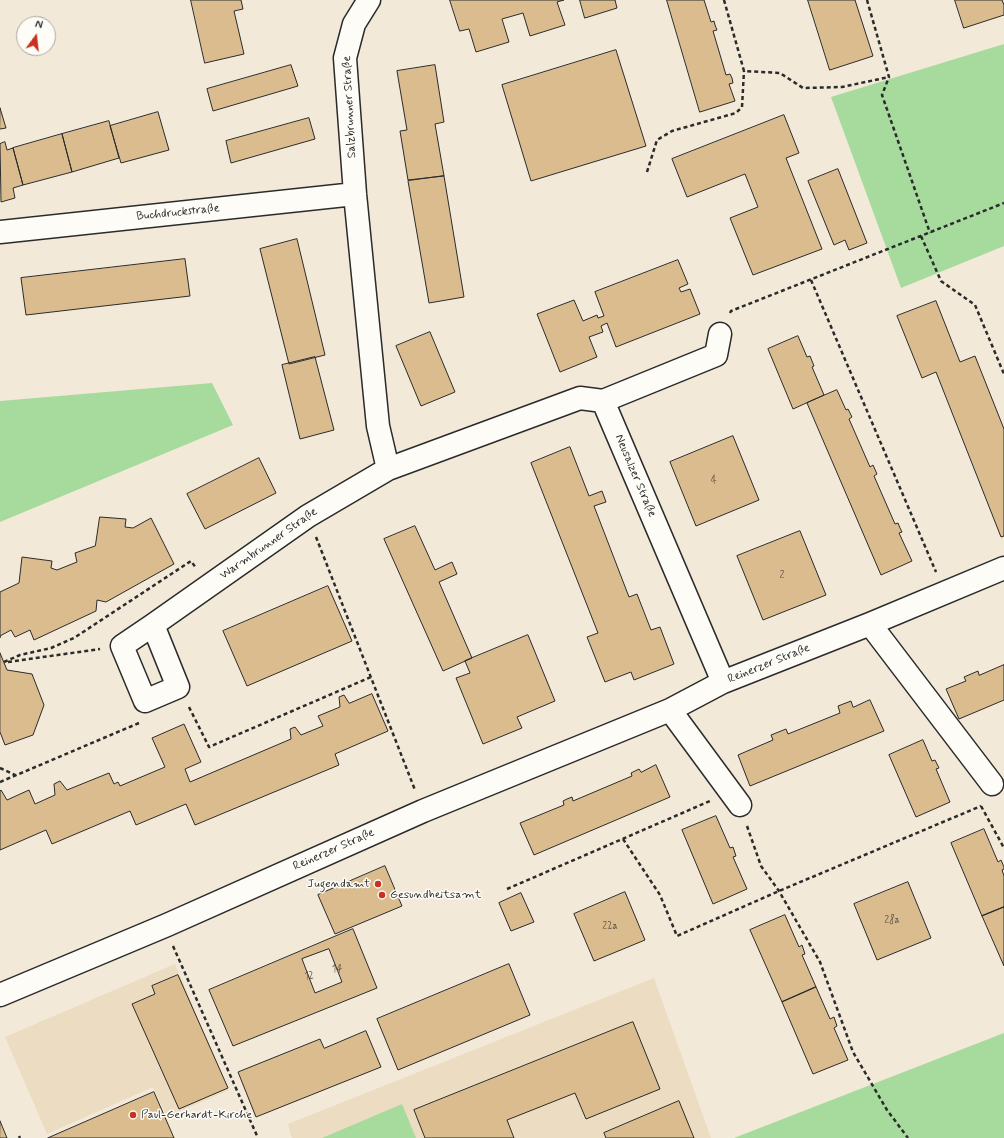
<!DOCTYPE html>
<html>
<head>
<meta charset="utf-8">
<style>
	body { margin:0 }
	#map { position:relative; width:1004px; height:1138px; overflow:hidden; background:#f3e9d8; font-family:Mynerve,sans-serif }
	canvas { display:block }
	.north { position:absolute; left:16px; top:16px; width:40px; height:40px; box-sizing:border-box; background:#fdfcf7; border:1px solid #a9a8a5; border-radius:50%; rotate:15deg; font-size:11px; font-weight:700; line-height:16px; text-align:center; color:#2b2b2b }
	.north::after { content:''; display:block; margin:auto; width:14px; height:18px; background:#c8321e; clip-path:polygon(50% 0,100% 100%,50% 72%,0 100%) }
</style>
</head>
<body>
<div id="map">
<canvas width="1004" height="1138"></canvas>
<div class="north">N</div>
</div>
<script>
const ctx = document.querySelector('canvas').getContext('2d');
ctx.lineJoin = 'round';
function fillPath(path, color) { ctx.fillStyle = color; ctx.fill(path, 'evenodd'); }
function trace(path, color, width, dash) { ctx.strokeStyle = color; ctx.lineWidth = width; ctx.lineCap = dash ? 'butt' : 'round'; ctx.setLineDash(dash || []); ctx.stroke(path); }
function label(font, color, halo, rows, align = 'center') {
  ctx.font = font + ' Mynerve,sans-serif'; ctx.lineWidth = 3; ctx.setLineDash([]); ctx.textBaseline = 'middle'; ctx.strokeStyle = halo; ctx.fillStyle = color; for (const [text, x, y, turn = 0] of rows) {
    ctx.save(); ctx.translate(x, y); ctx.rotate((+turn || 0) * Math.PI / 180); ctx.textAlign = isNaN(turn) ? turn : align; if (halo) ctx.strokeText(text, 0, 0); ctx.fillText(text, 0, 0); ctx.restore();
  }
}
fillPath(new Path2D(`
	M 175,964 L 229,1090 L 167,1117 L 153,1087 L 47,1134 L 5,1037 Z
	M 654,978 L 711,1138 L 292,1138 L 288,1124 Z`), '#ecdcc2');
fillPath(new Path2D(`
	M 1004,44 L 1004,246 L 901,288 L 831,97 Z
	M 212,383 L 233,425 L 0,522 L 0,401 Z
	M 1004,1033 L 1004,1138 L 734,1138 Z
	M 402,1104 L 416,1138 L 322,1138 Z`), '#a6db9d');
const building = new Path2D(`
	M 191,0 L 241,0 L 243,9 L 234,11 L 244,54 L 205,63 Z
	M 450,0 L 564,0 L 557,2 L 565,25 L 530,36 L 523,13 L 502,19 L 509,42 L 476,52 L 469,29 L 460,31 Z
	M 580,0 L 615,0 L 617,8 L 585,18 Z
	M 667,0 L 704,0 L 711,22 L 714,21 L 715,25 L 717,30 L 713,31 L 726,75 L 730,74 L 732,78 L 733,83 L 729,84 L 735,101 L 700,112 Z
	M 808,0 L 855,0 L 873,56 L 830,70 Z
	M 955,0 L 1002,0 L 1004,5 L 1004,15 L 964,28 Z
	M 616,50 L 646,146 L 531,181 L 502,85 Z
	M 291,65 L 298,86 L 213,111 L 207,89 Z
	M 435,65 L 444,122 L 435,124 L 444,176 L 408,180 L 400,131 L 407,130 L 397,71 Z
	M 0,108 L 6,128 L 0,129 Z
	M 158,112 L 169,150 L 121,163 L 110,126 Z
	M 784,115 L 799,153 L 786,158 L 822,249 L 753,275 L 730,218 L 758,207 L 745,174 L 687,197 L 672,159 Z
	M 309,118 L 315,139 L 231,163 L 226,141 Z
	M 109,121 L 119,158 L 72,172 L 62,134 Z
	M 62,134 L 72,172 L 23,185 L 13,148 Z
	M 5,142 L 7,150 L 13,148 L 23,185 L 13,188 L 15,198 L 1,202 L 0,144 Z
	M 838,169 L 867,243 L 849,250 L 845,240 L 834,245 L 808,181 Z
	M 444,176 L 464,297 L 429,303 L 408,181 Z
	M 297,239 L 325,355 L 289,364 L 260,249 Z
	M 185,259 L 190,296 L 26,315 L 21,278 Z
	M 678,260 L 688,284 L 679,288 L 681,292 L 690,289 L 700,314 L 616,347 L 607,323 L 601,326 L 603,332 L 589,337 L 597,357 L 560,372 L 537,314 L 574,300 L 583,321 L 597,315 L 598,318 L 604,316 L 595,292 Z
	M 936,301 L 960,362 L 975,356 L 1004,429 L 1004,536 L 1001,537 L 936,372 L 922,378 L 897,316 Z
	M 430,332 L 455,392 L 421,406 L 396,346 Z
	M 798,336 L 807,357 L 810,356 L 814,366 L 812,367 L 824,395 L 793,409 L 768,349 Z
	M 315,357 L 334,430 L 300,439 L 282,365 Z
	M 837,390 L 846,410 L 848,409 L 852,417 L 849,419 L 870,467 L 873,465 L 877,474 L 874,476 L 895,524 L 898,523 L 900,528 L 902,532 L 899,533 L 912,561 L 881,575 L 807,403 Z
	M 733,436 L 759,500 L 696,526 L 670,462 Z
	M 570,447 L 589,496 L 602,491 L 606,502 L 594,506 L 629,597 L 637,594 L 651,630 L 660,627 L 674,664 L 634,680 L 631,672 L 605,682 L 587,637 L 598,633 L 531,463 Z
	M 259,458 L 276,493 L 205,529 L 187,494 Z
	M 100,517 L 126,519 L 125,527 L 133,528 L 151,518 L 174,564 L 106,602 L 97,600 L 96,611 L 34,640 L 30,630 L 15,637 L 11,630 L 0,636 L 0,638 L 0,592 L 19,583 L 22,557 L 52,561 L 51,568 L 57,570 L 77,562 L 75,553 L 95,546 Z
	M 415,526 L 435,570 L 452,562 L 457,574 L 439,582 L 472,658 L 443,671 L 384,539 Z
	M 800,531 L 826,595 L 763,620 L 737,556 Z
	M 328,586 L 352,641 L 247,686 L 223,631 Z
	M 528,635 L 555,701 L 517,717 L 522,728 L 483,744 L 456,678 L 470,673 L 465,661 Z
	M 0,653 L 7,670 L 32,674 L 44,705 L 33,735 L 5,745 L 0,732 Z
	M 1004,665 L 1004,700 L 959,719 L 946,689 L 966,681 L 964,677 L 978,671 L 979,675 Z
	M 372,694 L 388,731 L 335,754 L 339,765 L 195,825 L 186,804 L 136,825 L 130,811 L 52,844 L 46,830 L 0,850 L 0,791 L 1,790 L 7,800 L 29,790 L 35,804 L 55,795 L 54,784 L 60,781 L 67,790 L 109,773 L 114,784 L 118,782 L 120,786 L 165,767 L 152,738 L 184,724 L 201,762 L 185,769 L 190,782 L 291,739 L 290,729 L 295,727 L 301,735 L 323,726 L 318,716 L 340,707 L 339,697 L 344,695 L 349,703 Z
	M 870,700 L 884,731 L 750,786 L 738,755 L 773,740 L 771,735 L 786,729 L 788,734 L 840,713 L 838,706 L 851,701 L 853,707 Z
	M 923,740 L 932,761 L 935,760 L 939,768 L 936,769 L 950,802 L 916,817 L 889,755 Z
	M 656,765 L 670,797 L 534,855 L 520,823 L 564,805 L 563,801 L 567,799 L 572,797 L 573,801 L 632,776 L 631,773 L 639,769 L 641,772 Z
	M 716,816 L 730,848 L 733,847 L 736,856 L 733,857 L 747,889 L 713,904 L 682,830 Z
	M 984,829 L 998,862 L 1001,860 L 1004,867 L 1004,869 L 1002,870 L 1004,876 L 1004,907 L 982,916 L 951,843 Z
	M 385,866 L 402,906 L 335,934 L 318,895 Z
	M 908,882 L 931,938 L 877,960 L 854,904 Z
	M 625,892 L 645,940 L 594,961 L 574,914 Z
	M 521,893 L 534,922 L 511,931 L 499,903 Z
	M 1004,907 L 1004,966 L 982,916 Z
	M 785,915 L 799,947 L 802,945 L 805,954 L 802,955 L 816,987 L 782,1002 L 750,930 Z
	M 353,929 L 377,988 L 233,1046 L 209,990 ZM 329,949 L 342,982 L 315,993 L 302,959 Z
	M 509,964 L 530,1015 L 398,1070 L 377,1019 Z
	M 178,975 L 228,1088 L 179,1109 L 132,1004 L 155,994 L 152,986 Z
	M 816,987 L 830,1019 L 834,1017 L 837,1026 L 834,1028 L 848,1060 L 813,1074 L 782,1002 Z
	M 633,1022 L 660,1089 L 586,1119 L 575,1093 L 507,1120 L 514,1138 L 425,1138 L 414,1110 Z
	M 366,1031 L 381,1067 L 256,1117 L 238,1072 L 320,1039 L 324,1048 Z
	M 154,1092 L 174,1138 L 48,1138 Z
	M 679,1101 L 694,1138 L 606,1138 L 604,1133 Z
	M 0,1121 L 7,1138 L 0,1138 Z`);
fillPath(building, '#dbbc8f');
trace(building, '#2b2b2b', 1);
const minor = new Path2D(`
	M 369,0 L 354,24 L 345,58 L 355,194 L 378,426 L 388,469
	M 0,232 L 355,194
	M 720,334 L 716,355 L 603,401 L 723,682
	M 870,624 L 992,784
	M 153,625 L 178,687 L 145,701 L 122,646 L 153,625 L 308,516 L 388,469 L 580,398 L 603,401
	M 670,710 L 740,805
	M 0,995 L 167,925 L 423,811 L 670,710 L 723,682 L 870,624 L 1004,568`);
trace(minor, '#2b2b2b', 25);
trace(new Path2D(`
	M 724,0 L 744,71 L 780,73 L 803,88 L 842,87 L 889,77
	M 867,0 L 889,77 L 882,95 L 930,233
	M 647,172 L 657,140 L 672,131 L 736,113 L 742,107 L 744,71
	M 921,236 L 941,281 L 975,305 L 1004,374
	M 811,280 L 936,572
	M 730,313 L 731,311 L 1004,203
	M 316,537 L 415,790
	M 4,662 L 20,655 L 51,648 L 74,638 L 191,561 L 196,568
	M 8,662 L 100,649
	M 189,707 L 209,747 L 371,677
	M 0,768 L 15,775
	M 0,782 L 139,723
	M 981,806 L 1004,848
	M 747,826 L 761,866 L 779,891 L 820,962 L 853,1052 L 887,1110 L 908,1138
	M 623,839 L 660,895 L 677,936 L 779,891 L 981,806
	M 507,889 L 710,801
	M 173,946 L 258,1138
	M 19,1136 L 20,1138`), '#2b2b2b', 2.5, [4, 3]);
trace(minor, '#fdfcf7', 22);
for (const [x, y, r, color] of [
	[378,884,4,"#c8321e"],
	[382,895,4,"#c8321e"],
	[133,1115,4,"#c8321e"]
]) { const dot = new Path2D(); dot.arc(x, y, r, 0, 2 * Math.PI); ctx.fillStyle = color; ctx.fill(dot); trace(dot, '#fdfcf7', 1.5); }
label('10px', '#574f44', null, [
	["4",714,481],
	["2",782,576],
	["28a",892,921],
	["22a",610,927],
	["14",337,970],
	["12",309,977]
]);
label('12px', '#2b2b2b', '#fdfcf7', [
	["Salzbrunner Straße",350,107,-93],
	["Buchdruckstraße",178,213,-6],
	["Neusalzer Straße",635,476,67],
	["Warmbrunner Straße",269,544,-35],
	["Reinerzer Straße",769,664,-22],
	["Reinerzer Straße",334,850,-24]
]);
label('12px', '#2b2b2b', '#fdfcf7', [
	["Jugendamt",370,884,"right"],
	["Gesundheitsamt",390,895],
	["Paul-Gerhardt-Kirche",141,1115]
], 'left');
</script>
</body>
</html>
